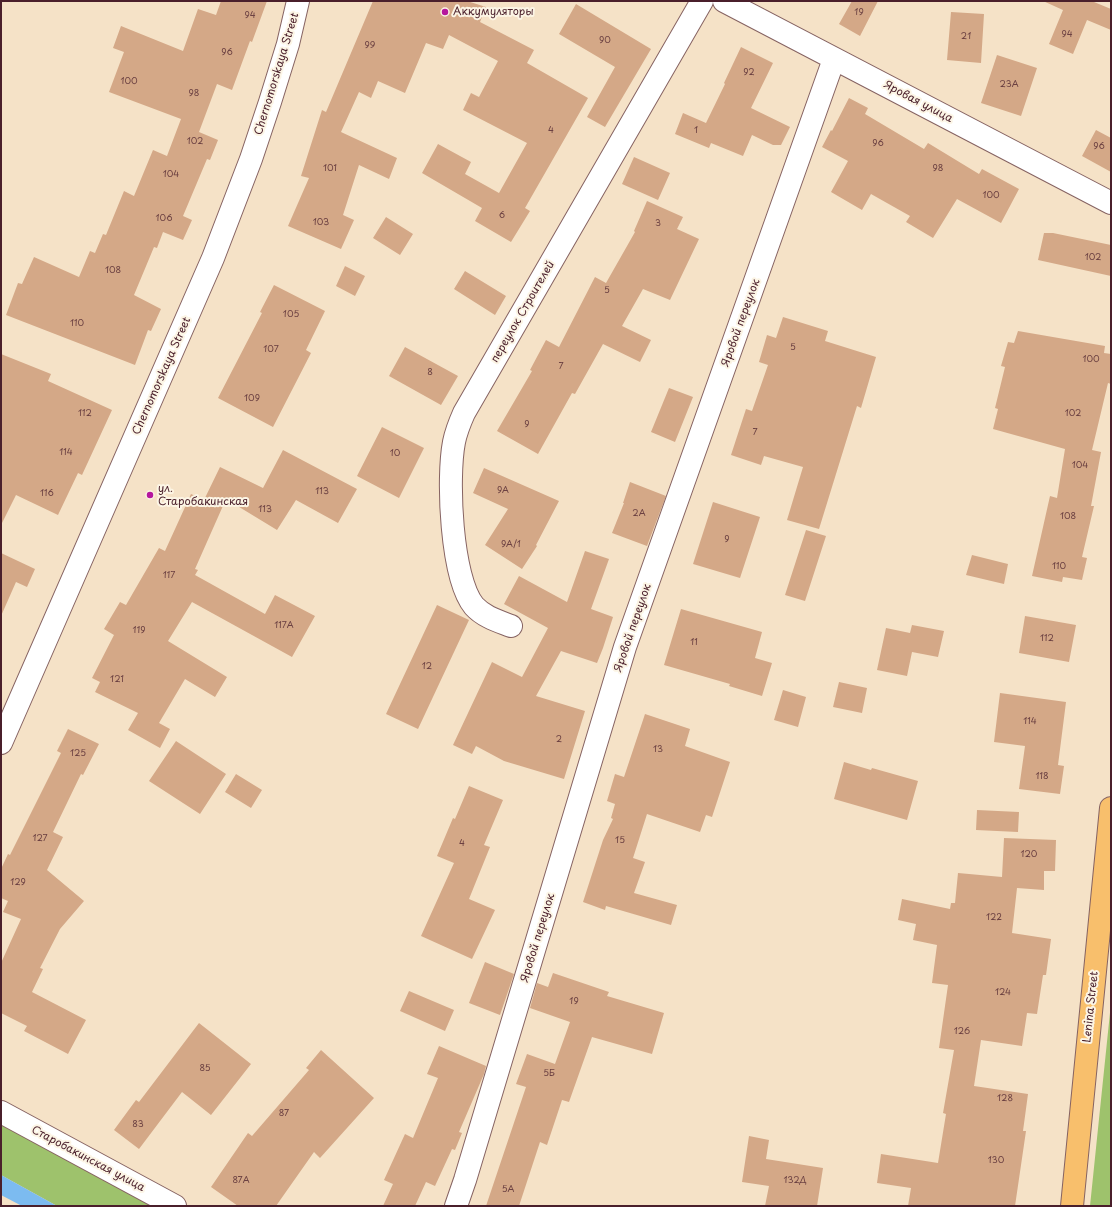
<!DOCTYPE html>
<html>
<head>
<meta charset="utf-8">
<style>
	body { margin:0 }
	#map { position:relative; width:1112px; height:1207px; overflow:hidden; background:#f5e2c7; font-family:"Playpen Sans",sans-serif }
	canvas { display:block }
	.frame { position:absolute; inset:0; border:2px solid #4a1f2b; pointer-events:none }
</style>
</head>
<body>
<div id="map">
<canvas width="1112" height="1207"></canvas>
<div class="frame"></div>
</div>
<script>
const ctx = document.querySelector('canvas').getContext('2d');
ctx.lineJoin = 'round';
function fillPath(path, color) { ctx.fillStyle = color; ctx.fill(path, 'evenodd'); }
function trace(path, color, width, dash) { ctx.strokeStyle = color; ctx.lineWidth = width; ctx.lineCap = dash ? 'butt' : 'round'; ctx.setLineDash(dash || []); ctx.stroke(path); }
function label(font, color, halo, rows, align = 'center') {
  ctx.font = font + ' "Playpen Sans",sans-serif'; ctx.lineWidth = 4; ctx.setLineDash([]); ctx.textBaseline = 'middle'; ctx.strokeStyle = halo; ctx.fillStyle = color; for (const [text, x, y, turn = 0] of rows) {
    ctx.save(); ctx.translate(x, y); ctx.rotate((+turn || 0) * Math.PI / 180); ctx.textAlign = isNaN(turn) ? turn : align; if (halo) ctx.strokeText(text, 0, 0); ctx.fillText(text, 0, 0); ctx.restore();
  }
}
fillPath(new Path2D(`
	M 1111,1003 L 1111,1206 L 1090,1206 Z
	M 1,1125 L 156,1206 L 57,1206 L 1,1175 Z`), '#9ec26c');
fillPath(new Path2D(`
	M 1,1175 L 57,1206 L 22,1206 L 1,1195 Z`), '#7cbbf0');
fillPath(new Path2D(`
	M 221,1 L 267,1 L 252,42 L 250,41 L 232,90 L 217,84 L 199,132 L 218,140 L 210,160 L 207,159 L 183,216 L 192,220 L 183,240 L 163,232 L 157,248 L 154,247 L 134,295 L 161,309 L 151,331 L 148,330 L 135,365 L 6,315 L 18,283 L 22,284 L 34,257 L 79,277 L 90,251 L 95,253 L 103,234 L 106,235 L 124,191 L 134,196 L 153,150 L 167,156 L 181,119 L 109,92 L 124,52 L 113,48 L 121,26 L 183,51 L 198,9 L 216,15 Z
	M 373,1 L 467,1 L 486,7 L 480,22 L 534,50 L 527,63 L 588,98 L 525,208 L 530,211 L 511,242 L 475,221 L 482,208 L 422,173 L 438,144 L 471,162 L 465,174 L 499,193 L 527,143 L 463,110 L 471,93 L 479,97 L 498,61 L 449,35 L 443,49 L 426,43 L 405,93 L 378,81 L 371,98 L 359,92 L 341,132 L 397,158 L 389,179 L 359,165 L 343,215 L 354,220 L 341,249 L 288,226 L 309,178 L 301,176 L 322,110 L 326,112 Z
	M 852,1 L 878,1 L 860,36 L 839,24 Z
	M 1043,1 L 1095,1 L 1094,2 L 1111,9 L 1111,30 L 1087,20 L 1073,54 L 1049,44 L 1063,10 Z
	M 576,4 L 651,49 L 605,127 L 587,117 L 615,67 L 559,34 Z
	M 951,12 L 984,14 L 981,63 L 947,60 Z
	M 741,47 L 773,63 L 751,108 L 790,127 L 781,145 L 773,145 L 752,135 L 743,156 L 711,143 L 709,148 L 675,134 L 683,113 L 706,123 L 725,84 L 724,83 Z
	M 997,55 L 1037,68 L 1021,116 L 981,103 Z
	M 849,98 L 868,108 L 865,114 L 924,149 L 928,143 L 979,174 L 982,169 L 1019,189 L 1001,223 L 957,199 L 933,238 L 906,222 L 910,216 L 871,194 L 862,210 L 831,192 L 848,161 L 822,147 L 831,130 L 832,131 Z
	M 1096,130 L 1111,138 L 1111,172 L 1082,156 Z
	M 634,157 L 670,173 L 658,200 L 622,184 Z
	M 647,201 L 683,217 L 677,229 L 699,239 L 670,300 L 643,289 L 622,326 L 651,340 L 640,362 L 603,344 L 575,394 L 572,393 L 538,454 L 497,431 L 532,371 L 530,370 L 546,340 L 559,347 L 595,277 L 606,283 L 635,232 L 634,231 Z
	M 386,217 L 413,234 L 400,255 L 373,238 Z
	M 1044,233 L 1053,233 L 1111,245 L 1111,276 L 1038,260 Z
	M 345,266 L 365,276 L 355,296 L 336,286 Z
	M 465,271 L 506,296 L 495,315 L 454,289 Z
	M 274,285 L 325,311 L 306,350 L 311,353 L 273,427 L 218,398 L 262,313 L 260,312 Z
	M 783,317 L 828,331 L 825,341 L 876,357 L 861,408 L 857,406 L 819,529 L 787,520 L 803,467 L 764,456 L 761,465 L 731,455 L 746,409 L 752,411 L 768,365 L 759,362 L 767,335 L 776,338 Z
	M 1018,331 L 1105,346 L 1104,353 L 1111,354 L 1111,384 L 1108,383 L 1092,450 L 1101,452 L 1091,506 L 1094,506 L 1082,557 L 1087,558 L 1082,580 L 1063,577 L 1062,582 L 1032,576 L 1050,496 L 1057,498 L 1065,449 L 993,429 L 998,409 L 995,408 L 1005,367 L 1001,366 L 1008,342 L 1014,343 Z
	M 405,347 L 458,376 L 441,405 L 389,376 Z
	M 1,354 L 51,374 L 48,381 L 112,410 L 82,475 L 78,473 L 58,515 L 16,495 L 1,525 Z
	M 669,388 L 693,397 L 675,442 L 651,432 Z
	M 382,427 L 424,448 L 399,498 L 357,476 Z
	M 283,450 L 357,489 L 338,523 L 296,500 L 277,530 L 226,499 L 195,569 L 198,570 L 195,575 L 265,614 L 275,595 L 315,616 L 292,657 L 192,602 L 168,641 L 227,677 L 215,697 L 185,679 L 159,723 L 170,729 L 160,748 L 128,730 L 138,713 L 95,692 L 100,682 L 92,678 L 114,635 L 104,629 L 120,602 L 126,605 L 159,548 L 165,551 L 191,494 L 204,500 L 220,467 L 263,488 Z
	M 484,468 L 559,501 L 536,545 L 537,546 L 522,569 L 485,545 L 508,509 L 473,493 Z
	M 630,482 L 666,496 L 647,546 L 612,533 L 624,503 L 623,503 Z
	M 713,502 L 760,517 L 740,578 L 693,564 Z
	M 806,530 L 826,536 L 805,601 L 785,595 Z
	M 585,551 L 609,559 L 591,609 L 613,617 L 603,648 L 597,663 L 561,651 L 536,696 L 585,711 L 564,779 L 504,761 L 476,746 L 472,754 L 453,745 L 492,662 L 522,677 L 548,628 L 504,604 L 519,576 L 567,602 Z
	M 1,553 L 35,569 L 27,587 L 16,582 L 1,616 Z
	M 972,555 L 1008,564 L 1004,584 L 966,575 Z
	M 437,605 L 469,620 L 418,729 L 386,714 Z
	M 681,609 L 762,632 L 755,658 L 772,663 L 762,696 L 729,686 L 730,684 L 664,665 Z
	M 1025,616 L 1076,625 L 1069,662 L 1019,653 Z
	M 912,625 L 944,631 L 938,657 L 912,652 L 907,676 L 877,670 L 886,628 L 910,633 Z
	M 839,682 L 867,688 L 862,713 L 833,707 Z
	M 783,690 L 806,697 L 798,727 L 774,720 Z
	M 1000,693 L 1066,702 L 1058,765 L 1064,766 L 1060,794 L 1019,789 L 1025,746 L 994,742 Z
	M 645,714 L 690,729 L 685,746 L 730,762 L 712,817 L 706,815 L 700,832 L 647,814 L 633,858 L 645,862 L 634,893 L 677,905 L 671,925 L 606,906 L 605,910 L 583,902 L 603,840 L 613,819 L 611,818 L 615,804 L 607,801 L 615,774 L 624,777 Z
	M 68,729 L 99,744 L 83,775 L 81,774 L 53,832 L 63,837 L 47,870 L 84,901 L 60,929 L 40,968 L 43,969 L 32,992 L 86,1020 L 68,1054 L 24,1031 L 27,1026 L 1,1013 L 1,963 L 21,919 L 3,912 L 8,901 L 1,898 L 1,869 L 8,854 L 10,855 L 61,753 L 57,751 Z
	M 176,741 L 226,774 L 200,814 L 149,781 Z
	M 844,762 L 871,770 L 872,768 L 918,781 L 907,820 L 834,799 Z
	M 236,774 L 262,790 L 251,808 L 225,792 Z
	M 469,786 L 503,800 L 484,845 L 490,847 L 469,899 L 495,910 L 472,959 L 421,936 L 454,863 L 437,856 L 453,818 L 455,819 Z
	M 977,810 L 1019,812 L 1018,832 L 976,830 Z
	M 1004,838 L 1056,840 L 1055,871 L 1044,871 L 1044,890 L 1017,888 L 1012,933 L 1051,939 L 1046,975 L 1043,975 L 1037,1014 L 1027,1013 L 1022,1046 L 981,1040 L 974,1086 L 1028,1094 L 1023,1131 L 1026,1131 L 1015,1206 L 908,1206 L 911,1188 L 877,1183 L 881,1154 L 938,1163 L 946,1114 L 943,1113 L 954,1050 L 939,1048 L 948,985 L 932,983 L 937,945 L 913,940 L 916,924 L 898,920 L 902,899 L 950,909 L 951,903 L 955,903 L 958,873 L 1002,877 Z
	M 485,962 L 514,974 L 500,1015 L 469,1003 Z
	M 553,973 L 609,992 L 607,996 L 664,1013 L 652,1054 L 592,1037 L 569,1102 L 562,1100 L 547,1145 L 540,1142 L 519,1206 L 486,1206 L 526,1087 L 516,1084 L 527,1054 L 555,1064 L 570,1022 L 530,1008 L 537,983 L 548,987 Z
	M 409,991 L 454,1010 L 445,1031 L 400,1011 Z
	M 199,1023 L 251,1064 L 211,1115 L 182,1092 L 139,1149 L 114,1130 L 136,1100 L 139,1102 Z
	M 439,1046 L 486,1066 L 484,1074 L 459,1132 L 462,1133 L 455,1150 L 452,1149 L 435,1186 L 426,1182 L 415,1206 L 383,1206 L 393,1184 L 384,1180 L 405,1134 L 413,1138 L 438,1078 L 427,1074 Z
	M 321,1050 L 374,1098 L 320,1158 L 314,1152 L 276,1206 L 238,1206 L 211,1187 L 248,1133 L 252,1136 L 309,1070 L 306,1068 Z
	M 749,1136 L 769,1140 L 766,1159 L 823,1168 L 817,1206 L 765,1206 L 769,1186 L 742,1182 Z`), '#d4a887');
const minor = new Path2D(`
	M 724,1 L 1111,203
	M 511,626 C 498,621 484,617 474,606 C 451,578 447,478 454,442 C 456,432 460,422 464,413 L 702,1
	M 1,743 L 213,258 L 251,159 L 270,102 L 288,44 L 298,1
	M 1,1112 L 175,1206
	M 456,1206 L 465,1180 L 625,647 L 834,59`);
const major = new Path2D(`
	M 1072,1206 L 1111,808`);
trace(minor, '#866362', 24);
trace(major, '#866362', 24);
trace(minor, '#fff', 22);
trace(major, '#f8bf6c', 22);
for (const [x, y, r, color] of [
	[445,12,4,"#b5179e"],
	[150,495,4,"#b5179e"]
]) { const dot = new Path2D(); dot.arc(x, y, r, 0, 2 * Math.PI); ctx.fillStyle = color; ctx.fill(dot); trace(dot, '#fcf5e5', 1.5); }
label('9px', '#6c4142', null, [
	["19",859,13],
	["94",250,16],
	["94",1067,35],
	["21",966,37],
	["90",605,41],
	["99",370,46],
	["96",227,53],
	["92",749,73],
	["100",129,82],
	["23А",1009,85],
	["98",194,94],
	["4",551,131],
	["1",696,131],
	["102",195,142],
	["96",878,144],
	["96",1099,147],
	["101",330,169],
	["98",938,169],
	["104",171,175],
	["100",991,196],
	["6",502,216],
	["106",164,219],
	["103",321,223],
	["3",658,224],
	["102",1093,258],
	["108",113,271],
	["5",607,291],
	["105",291,315],
	["110",77,324],
	["5",793,348],
	["107",271,350],
	["100",1091,360],
	["7",561,367],
	["8",430,373],
	["109",252,399],
	["112",85,414],
	["102",1073,414],
	["9",527,425],
	["7",755,433],
	["114",66,453],
	["10",395,454],
	["104",1080,466],
	["9А",503,491],
	["113",322,492],
	["116",47,494],
	["113",265,510],
	["2А",639,514],
	["108",1068,517],
	["9",727,540],
	["9А/1",511,545],
	["110",1059,567],
	["117",169,576],
	["117А",284,626],
	["119",139,631],
	["112",1047,639],
	["11",694,643],
	["12",427,667],
	["121",117,680],
	["114",1030,722],
	["2",559,740],
	["13",658,750],
	["125",78,754],
	["118",1042,777],
	["127",40,839],
	["15",620,841],
	["4",462,844],
	["120",1029,855],
	["129",18,883],
	["122",994,918],
	["124",1003,993],
	["19",574,1002],
	["126",962,1032],
	["85",205,1069],
	["5Б",549,1074],
	["128",1005,1099],
	["87",284,1114],
	["83",138,1125],
	["130",996,1161],
	["87А",241,1181],
	["132Д",795,1181],
	["5А",508,1190]
]);
label('11px', '#4a1f2b', '#fcf5e5', [
	["Аккумуляторы",453,12],
	["ул.",158,489],
	["Старобакинская",158,502]
], 'left');
label('11px', '#4a1f2b', '#fcf5e5', [
	["Chernomorskaya Street",277,74,-73],
	["Яровая улица",918,102,28],
	["переулок Строителей",523,312,-60],
	["Яровой переулок",741,323,-70],
	["Chernomorskaya Street",162,376,-66],
	["Яровой переулок",633,628,-71],
	["Яровой переулок",538,938,-73],
	["Lenina Street",1091,1007,-84],
	["Старобакинская улица",88,1159,28]
]);
</script>
</body>
</html>
